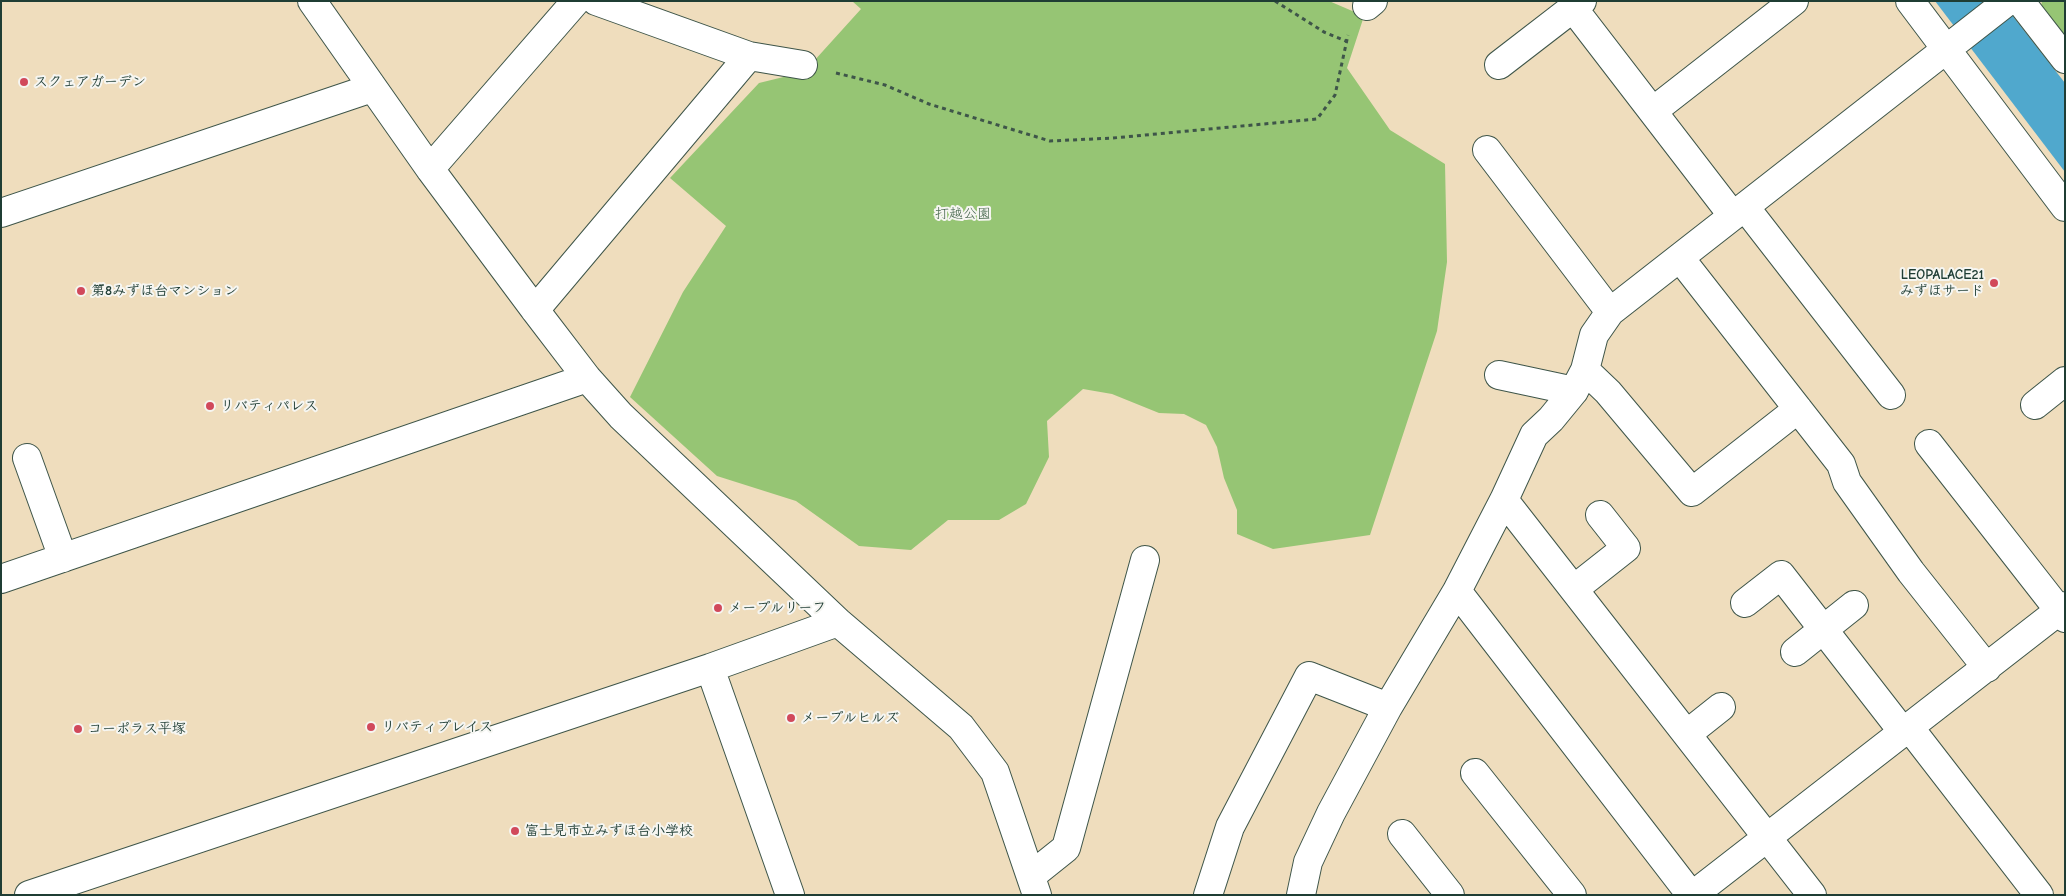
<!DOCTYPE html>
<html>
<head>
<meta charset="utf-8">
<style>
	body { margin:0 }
	#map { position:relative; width:2066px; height:896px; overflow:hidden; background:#efddbd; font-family:"Comic Neue",sans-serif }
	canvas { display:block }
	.frame { position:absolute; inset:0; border:2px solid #1f3d34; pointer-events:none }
</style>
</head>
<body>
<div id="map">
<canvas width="2066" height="896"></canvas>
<div class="frame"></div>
</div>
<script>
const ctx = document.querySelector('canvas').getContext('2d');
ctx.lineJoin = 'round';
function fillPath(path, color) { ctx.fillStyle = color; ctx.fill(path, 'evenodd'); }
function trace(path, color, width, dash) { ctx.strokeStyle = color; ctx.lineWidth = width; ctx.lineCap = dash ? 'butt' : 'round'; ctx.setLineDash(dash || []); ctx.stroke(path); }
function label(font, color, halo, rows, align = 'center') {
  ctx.font = font + ' "Comic Neue","Klee One",sans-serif'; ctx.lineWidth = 4; ctx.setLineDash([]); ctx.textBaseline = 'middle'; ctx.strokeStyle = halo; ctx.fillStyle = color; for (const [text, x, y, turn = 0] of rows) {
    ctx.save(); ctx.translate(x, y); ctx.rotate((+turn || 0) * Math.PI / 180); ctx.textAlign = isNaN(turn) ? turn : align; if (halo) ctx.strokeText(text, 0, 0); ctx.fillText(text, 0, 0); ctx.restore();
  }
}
fillPath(new Path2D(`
	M 852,1 L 1329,1 L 1364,16 L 1347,68 L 1390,130 L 1445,164 L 1447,262 L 1437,331 L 1370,535 L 1273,549 L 1237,534 L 1237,510 L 1224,478 L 1217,447 L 1206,425 L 1184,414 L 1159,413 L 1112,394 L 1083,389 L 1047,421 L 1049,457 L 1026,504 L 999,520 L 948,520 L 911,550 L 859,546 L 796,501 L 717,476 L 630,397 L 683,292 L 726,226 L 670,178 L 759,83 L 804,72 L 861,9 Z
	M 2042,1 L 2065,1 L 2065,36 L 2041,7 Z`), '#96c574');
fillPath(new Path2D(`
	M 1935,1 L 2001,1 L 2065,83 L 2065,172 Z`), '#50a8cd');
const minor = new Path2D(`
	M 312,1 L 430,169 L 535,310 L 587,378 L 621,416 L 838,622 L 961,727 L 995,772 L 1037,895
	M 596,1 L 749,56 L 803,65
	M 1910,1 L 2065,207
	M 2020,1 L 2065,59
	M 1367,6 L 1373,1
	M 1573,8 L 1733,216
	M 1499,65 L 1582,1
	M 1653,111 L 1794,1
	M 1487,150 L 1610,312
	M 430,169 L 576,1
	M 1745,207 L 1891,395
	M 1,213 L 372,88
	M 1680,258 L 1841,464 L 1847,482 L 1911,572 L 1987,668
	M 535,310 L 749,56
	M 1585,370 L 1608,392 L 1692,492 L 1798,409
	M 1499,375 L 1574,391
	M 2035,405 L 2065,381
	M 1929,444 L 2065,618
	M 27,458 L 63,558
	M 1504,500 L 1812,895
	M 1,579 L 587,378
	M 1574,589 L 1626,548 L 1600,515
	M 1457,591 L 1691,895
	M 1745,603 L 1781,575 L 1903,732
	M 1795,652 L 1854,605
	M 710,668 L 790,895
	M 1909,727 L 2039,895
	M 1687,734 L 1721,707
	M 1475,773 L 1572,895
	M 1402,834 L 1450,895
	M 1031,876 L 1066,848 L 1145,560
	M 29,895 L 710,668 L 838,622
	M 1208,895 L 1230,827 L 1309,676 L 1388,707
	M 1301,895 L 1308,862 L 1331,813 L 1388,707 L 1457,591 L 1504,500 L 1534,435 L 1551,419 L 1574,391 L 1585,370 L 1594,335 L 1610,312 L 2008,1
	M 1693,895 L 2065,606`);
trace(minor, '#3e5549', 30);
trace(new Path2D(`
	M 1275,1 L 1324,32 L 1346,41
	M 836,73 L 885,85 L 929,104 L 1050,141 L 1113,138 L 1317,119 L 1335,95 L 1348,35`), '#3e5549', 3, [4, 4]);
trace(minor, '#fff', 28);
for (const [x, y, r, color] of [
	[24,82,5,"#d1495b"],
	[1994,283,5,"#d1495b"],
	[81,291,5,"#d1495b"],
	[210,406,5,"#d1495b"],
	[718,608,5,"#d1495b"],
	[791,718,5,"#d1495b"],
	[371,727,5,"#d1495b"],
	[78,729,5,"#d1495b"],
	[515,831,5,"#d1495b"]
]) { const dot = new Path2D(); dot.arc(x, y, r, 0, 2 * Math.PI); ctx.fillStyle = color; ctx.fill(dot); trace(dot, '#f6f6f2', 2); }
label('bold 14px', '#1f3d34', '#f6f6f2', [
	["スクェアガーデン",34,82],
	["LEOPALACE21",1984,275,"right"],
	["みずほサード",1984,291,"right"],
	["第8みずほ台マンション",91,291],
	["リバティパレス",220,406],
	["メープルリーフ",728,608],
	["メープルヒルズ",801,718],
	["リバティプレイス",381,727],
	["コーポラス平塚",88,729],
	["富士見市立みずほ台小学校",525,831]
], 'left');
label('14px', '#3d5f44', '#f6f6f2', [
	["打越公園",963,214]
]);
</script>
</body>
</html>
